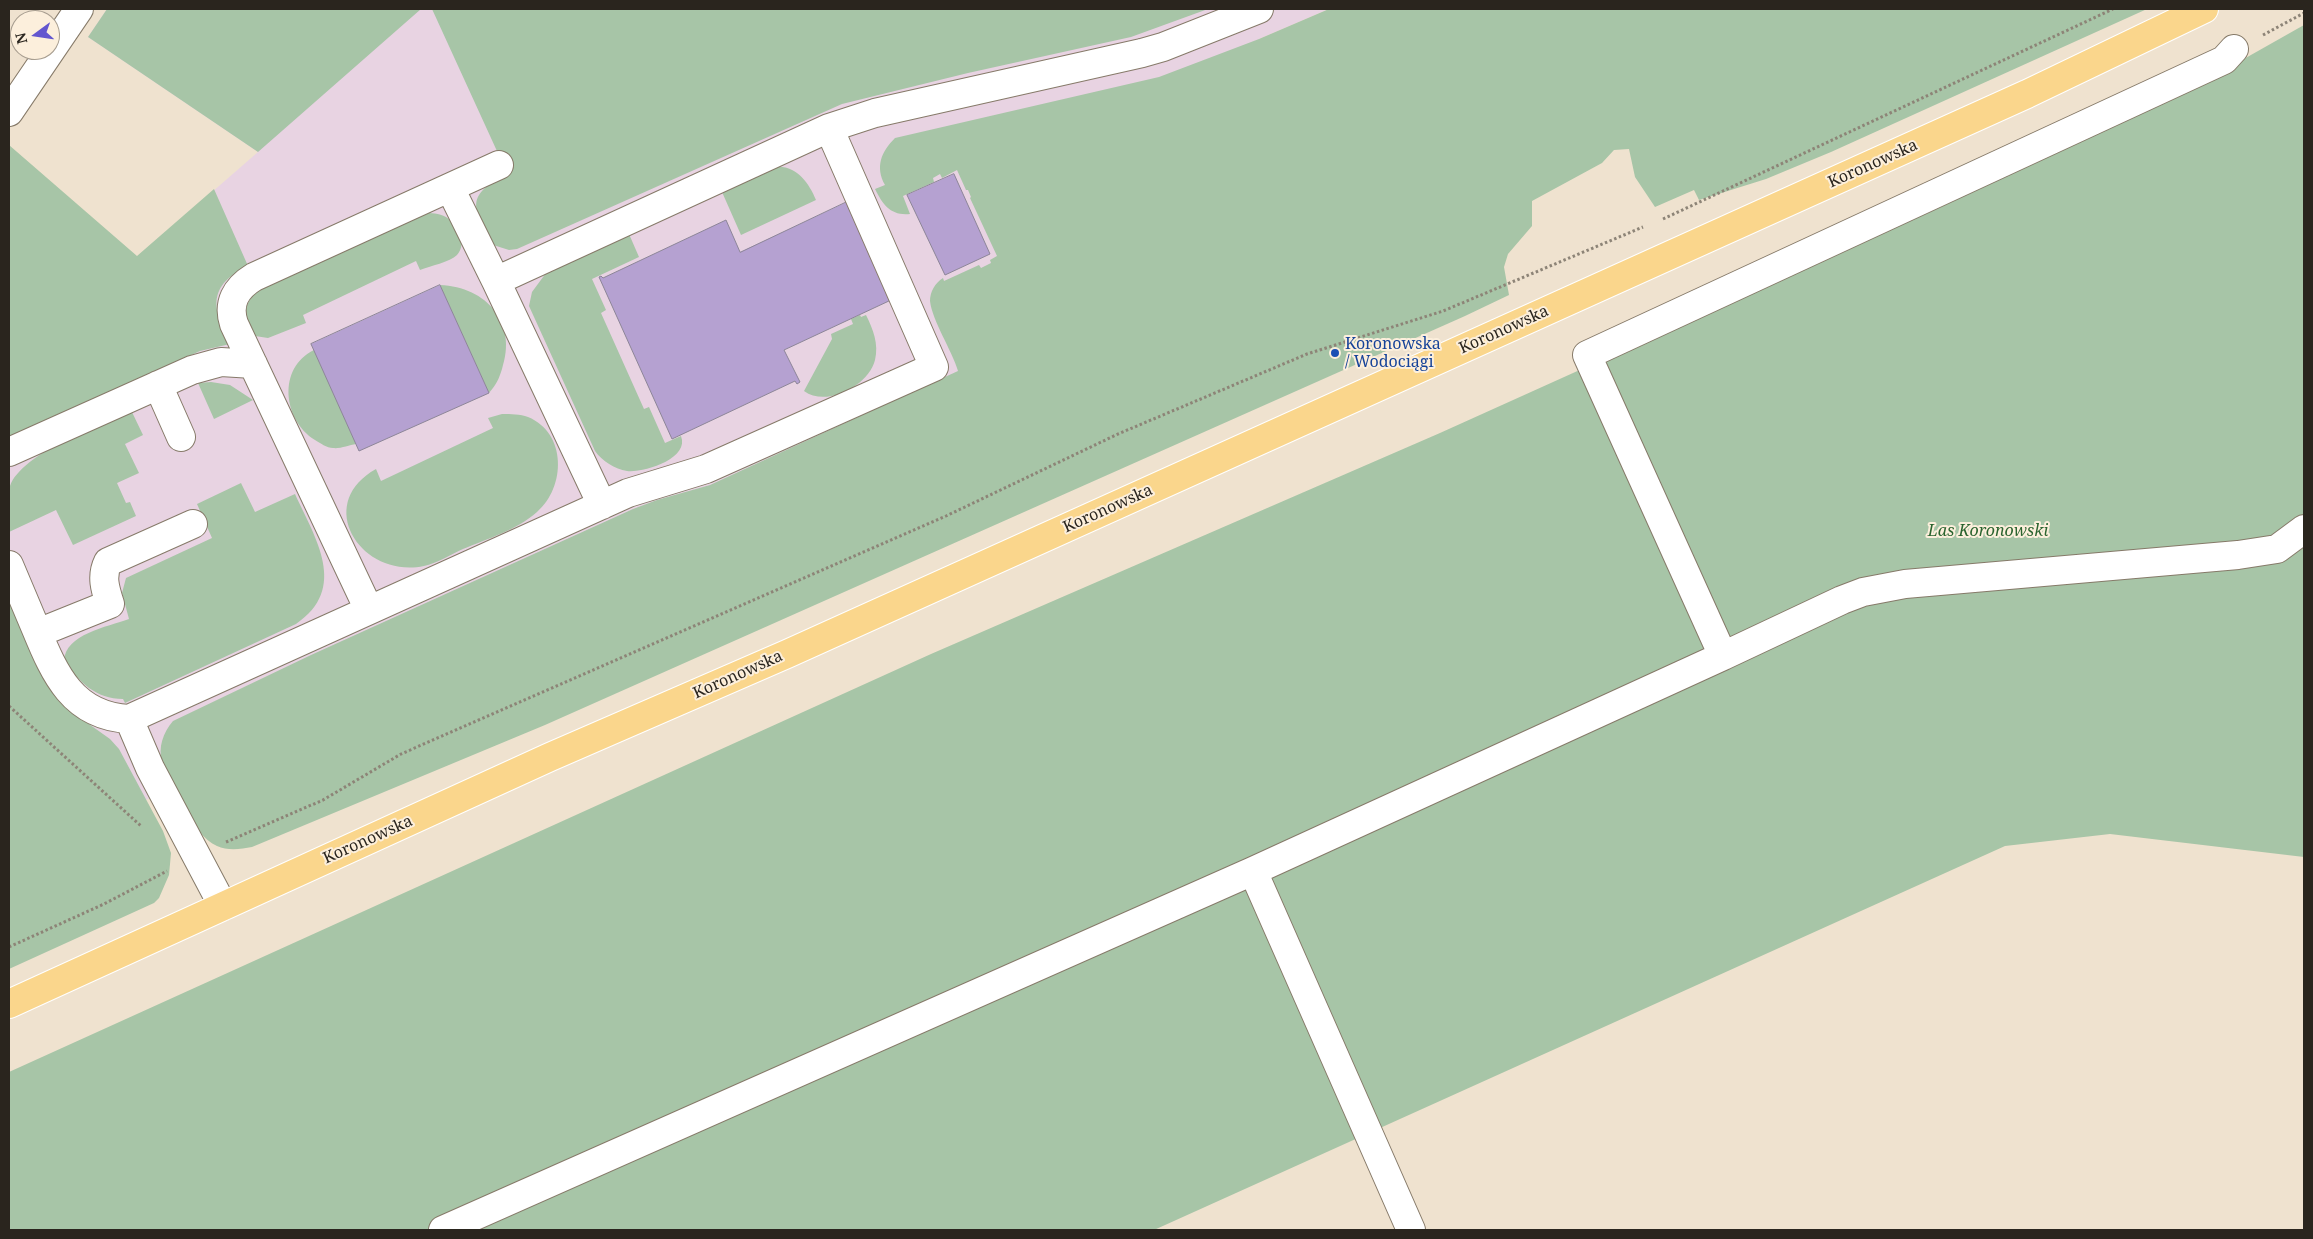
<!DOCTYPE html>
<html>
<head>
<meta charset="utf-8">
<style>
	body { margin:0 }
	#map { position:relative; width:2313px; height:1239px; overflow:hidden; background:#efe2cf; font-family:"Noto Serif",serif }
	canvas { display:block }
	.frame { position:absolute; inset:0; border:10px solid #2a251e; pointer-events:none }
	.north { position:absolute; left:10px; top:10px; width:50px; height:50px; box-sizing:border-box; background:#fcefdc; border:1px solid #a89e90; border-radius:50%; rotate:256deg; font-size:14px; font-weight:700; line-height:20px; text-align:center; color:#2a251e }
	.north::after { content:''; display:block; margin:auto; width:18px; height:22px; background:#6356cf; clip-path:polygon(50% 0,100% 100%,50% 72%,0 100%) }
</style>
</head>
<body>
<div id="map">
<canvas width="2313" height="1239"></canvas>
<div class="frame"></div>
<div class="north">N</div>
</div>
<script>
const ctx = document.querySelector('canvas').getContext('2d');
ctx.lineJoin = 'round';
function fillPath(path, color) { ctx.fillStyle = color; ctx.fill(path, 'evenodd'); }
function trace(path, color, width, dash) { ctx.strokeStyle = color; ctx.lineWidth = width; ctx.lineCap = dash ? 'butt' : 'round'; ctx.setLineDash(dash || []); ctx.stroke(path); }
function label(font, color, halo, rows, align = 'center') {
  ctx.font = font + ' "Noto Serif",serif'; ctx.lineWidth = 4; ctx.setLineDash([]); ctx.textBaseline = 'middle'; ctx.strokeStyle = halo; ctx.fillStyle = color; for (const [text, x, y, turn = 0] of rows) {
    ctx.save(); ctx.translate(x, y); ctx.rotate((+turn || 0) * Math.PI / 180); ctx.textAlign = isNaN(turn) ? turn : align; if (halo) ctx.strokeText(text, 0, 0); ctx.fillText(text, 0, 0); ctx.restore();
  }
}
fillPath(new Path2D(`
	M 107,9 L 1329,9 L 1259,39 L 1001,363 L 146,800 L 138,806 L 9,673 L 9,369 L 258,152 L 88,37 Z`), '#e8d3e2');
fillPath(new Path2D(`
	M 107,9 L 421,9 L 258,152 L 88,37 Z
	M 432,9 L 1208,9 L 1131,37 L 968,73 L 842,104 L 517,249 L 509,250 L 490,244 C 473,205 465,197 507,173 Z
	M 1329,9 L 2147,9 L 1831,152 L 1766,179 L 1699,200 L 1694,190 L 1655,207 L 1635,177 L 1629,149 L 1614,150 L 1602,163 L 1532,201 L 1532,226 L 1508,254 L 1504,267 L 1509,295 L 1465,316 L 545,725 L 252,847 C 241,849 228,851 217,846 C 192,835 174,786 162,762 C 158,747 163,733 173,721 L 311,655 L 633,509 L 657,500 L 710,485 L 958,371 C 952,351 932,320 930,301 C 930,292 935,283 943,278 L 944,281 L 979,265 L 981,268 L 991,263 L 990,260 L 997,256 L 970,198 L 971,197 L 968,190 L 966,190 L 957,170 L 942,178 L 940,174 L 933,178 L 934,182 L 903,196 L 910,214 C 891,216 883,205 875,189 L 885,185 C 875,167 881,152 895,138 L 1159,77 L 1259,39 Z
	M 2304,25 L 2304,857 L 2110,834 L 2005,846 L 1154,1230 L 9,1230 L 9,1072 L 931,654 L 1440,433 L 1941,207 L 2212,77 Z
	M 9,145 L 137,256 L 214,189 L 248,266 C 207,286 212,308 230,344 L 200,351 L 9,438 Z
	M 776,167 C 796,165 809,183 816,200 L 741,235 L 722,192 Z
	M 423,213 C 431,213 439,213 446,217 C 457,224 468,243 457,255 C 450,262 430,266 420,270 L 416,261 L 303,315 L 306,323 L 268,338 L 255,336 C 238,317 245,307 257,288 Z
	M 629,234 L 639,257 L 592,279 L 606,310 L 601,313 L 644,409 L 649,407 L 665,443 L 681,436 C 690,459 643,473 627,471 C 615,469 602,461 595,451 L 529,306 L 532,292 L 546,273 Z
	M 440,285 C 487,287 518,323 502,369 C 499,379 496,385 489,393 Z
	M 860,315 L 861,317 L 866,315 C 873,329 879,344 875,360 C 869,385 827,408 804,391 L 832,339 L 831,334 L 853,324 L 851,319 Z
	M 314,350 L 356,444 C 349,445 340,449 333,448 C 327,448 320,443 315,440 C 283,420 277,368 314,350 Z
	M 211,382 L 230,385 L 253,400 L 214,419 L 198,383 Z
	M 131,410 L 143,435 L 125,444 L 139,473 L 117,483 L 126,503 L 130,502 L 136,516 L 73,545 L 56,510 L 9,532 C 9,518 5,499 10,486 C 22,453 100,425 131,410 Z
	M 502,414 C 511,414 520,414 528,417 C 567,433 566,487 537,512 C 517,530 487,539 463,549 C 450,555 437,563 424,566 C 361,579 313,504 376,469 L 381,481 L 493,428 L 488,418 Z
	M 241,483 L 255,512 L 295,494 C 315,538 349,588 296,624 L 125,703 L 123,699 C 96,699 79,682 64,661 C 65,634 107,627 129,619 L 122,593 L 126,578 L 212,538 L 197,504 Z
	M 9,598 L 72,712 L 110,739 L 119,749 L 163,831 L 171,853 L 169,875 L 159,898 L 154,903 L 9,969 Z`), '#a7c5a7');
const building = new Path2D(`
	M 954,174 L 990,254 L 945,275 L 907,195 Z
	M 847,202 L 891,300 L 784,350 L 800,382 L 797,384 L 795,381 L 672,439 L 599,277 L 601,276 L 603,278 L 726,220 L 740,252 Z
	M 440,285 L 489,393 L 359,451 L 311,344 Z`);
fillPath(building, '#b5a1d1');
trace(building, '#8d8698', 1);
const minor = new Path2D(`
	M 2234,49 L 2224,60 L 1587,355 L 1723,656 L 1842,600 L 1863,592 L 1905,584 L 2238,555 L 2277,549 L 2304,529
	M 9,112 L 79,9
	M 450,188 L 496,281
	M 158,385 L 181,437
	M 9,452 L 192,370 L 221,362 L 253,364
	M 602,505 L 496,281 L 829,128
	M 9,565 C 18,586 27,608 36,629 C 55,675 73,716 129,719
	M 369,610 L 234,324 C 227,303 236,288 254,277 L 499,165
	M 38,633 L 110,604 C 105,589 101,576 108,562 L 193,524
	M 1253,871 L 1411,1230
	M 223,906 L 150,768 L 129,719 L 628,493 L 706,469 L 934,367 L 829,128 L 875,113 L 1142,53 L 1163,47 L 1259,9
	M 443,1230 L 1253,871 L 1723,656`);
const major = new Path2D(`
	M 9,1004 L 550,757 L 787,654 L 2027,94 L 2204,9`);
trace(minor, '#867a69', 30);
trace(major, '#fff', 30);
trace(new Path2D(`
	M 2263,35 L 2304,13
	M 1663,219 L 2113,9
	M 9,706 L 141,826
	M 226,842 L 323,800 L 401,754 L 946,516 L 1118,434 L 1307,354 L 1443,311 L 1643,227
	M 9,947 L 104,904 L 167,871`), '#8d8477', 3, [2.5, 2.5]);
trace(minor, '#fff', 28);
trace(major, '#fad68c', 28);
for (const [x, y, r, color] of [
	[1335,353,5,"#1a4fb4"]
]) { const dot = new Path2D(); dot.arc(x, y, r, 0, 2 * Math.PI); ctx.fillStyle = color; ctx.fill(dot); trace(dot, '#fcefdc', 2); }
label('16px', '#2a251e', '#fcefdc', [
	["Koronowska",1873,164,-24],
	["Koronowska",1504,330,-24],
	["Koronowska",1108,509,-24],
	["Koronowska",738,675,-24],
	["Koronowska",368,840,-24]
]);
label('16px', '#164399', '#fcefdc', [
	["Koronowska",1345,344],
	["/ Wodociągi",1345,362]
], 'left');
label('italic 16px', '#2b642f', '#fcefdc', [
	["Las Koronowski",1988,531]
]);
</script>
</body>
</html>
